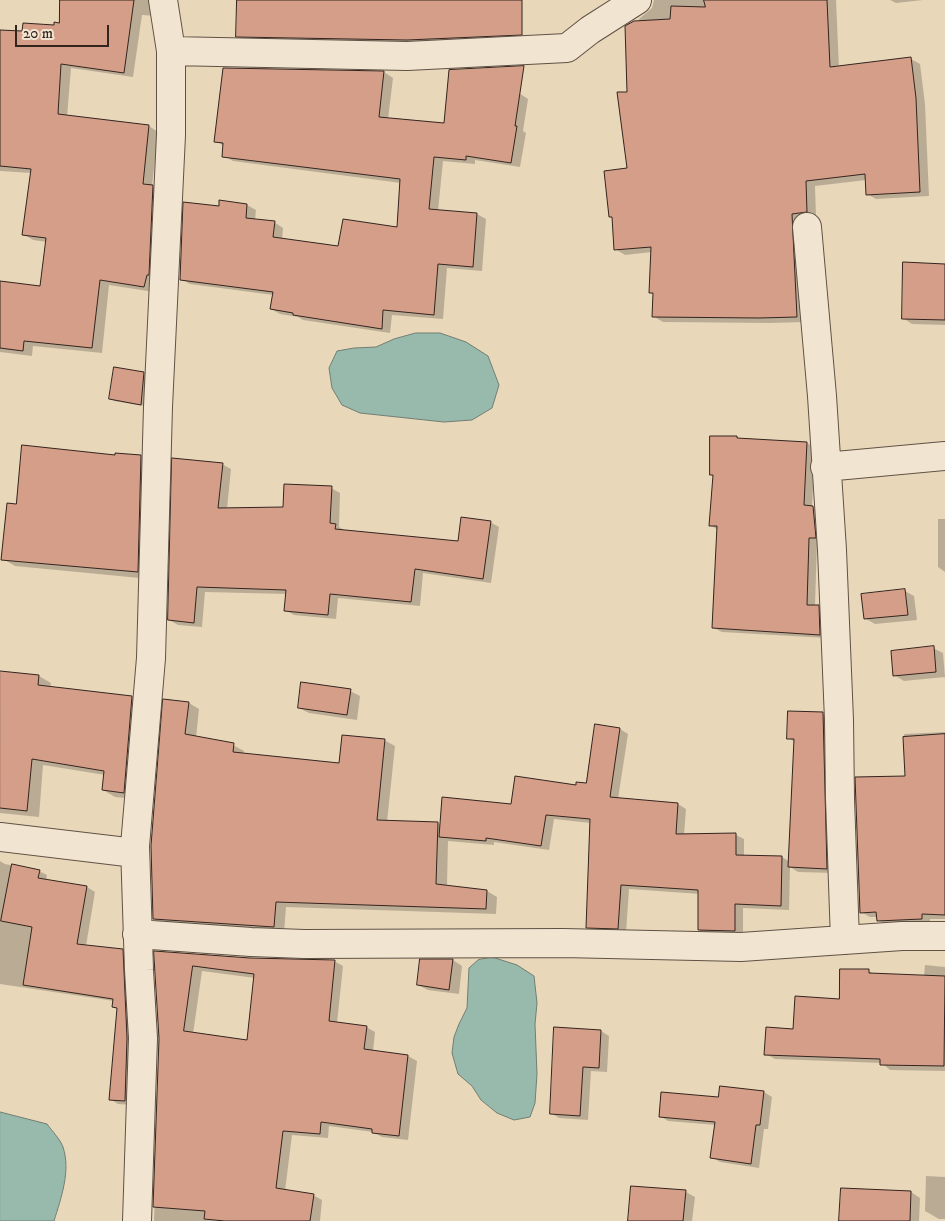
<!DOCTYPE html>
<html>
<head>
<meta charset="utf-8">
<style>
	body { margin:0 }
	#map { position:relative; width:945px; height:1221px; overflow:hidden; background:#e9d7ba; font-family:"IM FELL DW Pica",serif }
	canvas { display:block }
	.scale { position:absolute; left:15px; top:25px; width:94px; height:22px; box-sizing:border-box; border:2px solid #33241e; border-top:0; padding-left:6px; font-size:15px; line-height:18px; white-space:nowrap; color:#33241e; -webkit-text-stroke:4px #f1e5d2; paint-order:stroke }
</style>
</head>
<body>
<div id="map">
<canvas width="945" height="1221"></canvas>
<div class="scale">20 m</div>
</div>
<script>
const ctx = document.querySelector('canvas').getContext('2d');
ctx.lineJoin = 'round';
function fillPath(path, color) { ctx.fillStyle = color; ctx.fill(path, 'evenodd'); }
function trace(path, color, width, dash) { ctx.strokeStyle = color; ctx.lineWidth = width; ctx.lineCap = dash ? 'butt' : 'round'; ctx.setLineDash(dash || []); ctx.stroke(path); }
const water = new Path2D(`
	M 416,333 L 440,333 L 466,342 L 488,356 L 499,385 L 492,408 L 472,420 L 444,422 L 360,413 L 342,405 L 332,388 L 329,368 L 337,351 L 354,348 L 376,347 L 394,339 Z
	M 492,957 L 517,965 L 534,976 L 537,1003 L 535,1024 L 537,1074 L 535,1103 L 530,1117 L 514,1120 L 497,1113 L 481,1100 L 472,1086 L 458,1074 L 452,1053 L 454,1037 L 459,1024 L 467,1008 L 469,968 L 478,960 Z
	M 0,1112 L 47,1124 C 52,1131 60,1139 63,1147 C 71,1171 61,1198 54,1221 L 0,1221 Z`);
fillPath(water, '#98baac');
trace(water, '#707e73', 1);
fillPath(new Path2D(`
	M 61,0 L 159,0 L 158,16 L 142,15 L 133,77 L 71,68 L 67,117 L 149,126 L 158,132 L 152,186 L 162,192 L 154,292 L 109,285 L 102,353 L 33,346 L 32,356 L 0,352 L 0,283 L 41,288 L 47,242 L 33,240 L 23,234 L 32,173 L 0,171 L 0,31 L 23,32 L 60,24 Z
	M 238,0 L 504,0 L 505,41 L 417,45 L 247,41 L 237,36 Z
	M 654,0 L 836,0 L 839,68 L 911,59 L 920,64 L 925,104 L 929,196 L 876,199 L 867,194 L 866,180 L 815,186 L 816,216 L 801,219 L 806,322 L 770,323 L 663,322 L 653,316 L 654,295 L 650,292 L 652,252 L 625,255 L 615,249 L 628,169 L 628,93 L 639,19 L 652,8 Z
	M 890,0 L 923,0 L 896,3 Z
	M 224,69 L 384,72 L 393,78 L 388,119 L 445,125 L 519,93 L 528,99 L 523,131 L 526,133 L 520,167 L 475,160 L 475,164 L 443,161 L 438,211 L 477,214 L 486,219 L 482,271 L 447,268 L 443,319 L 392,315 L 390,333 L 303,320 L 298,317 L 280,314 L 271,309 L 273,295 L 190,284 L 181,279 L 220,207 L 247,205 L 256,210 L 255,220 L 274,222 L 283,228 L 282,240 L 339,248 L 398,228 L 401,183 L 233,161 L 224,156 L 224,146 L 216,141 Z
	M 945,265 L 945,325 L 912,324 L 903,318 Z
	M 144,374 L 148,376 L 145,406 L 114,401 L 110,398 Z
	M 711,437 L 737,437 L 741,440 L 807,443 L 815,448 L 812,507 L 821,512 L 823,542 L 817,542 L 815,606 L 818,606 L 826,611 L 827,638 L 722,632 L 714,628 L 718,530 L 710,525 L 714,476 L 711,474 Z
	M 116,456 L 141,457 L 153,464 L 150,579 L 15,566 L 3,559 L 17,505 Z
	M 222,464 L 231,469 L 227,509 L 284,508 L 331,488 L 340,493 L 339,527 L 344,530 L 459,543 L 490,522 L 499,527 L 491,583 L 423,573 L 420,606 L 338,598 L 336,619 L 294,615 L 285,610 L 287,594 L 205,592 L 202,627 L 178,625 L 169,620 Z
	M 938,519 L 945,519 L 945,572 L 938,567 Z
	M 905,591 L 914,596 L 917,620 L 875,624 L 866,619 Z
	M 933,648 L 943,653 L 945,677 L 904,681 L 894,675 Z
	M 0,673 L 39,676 L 51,683 L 50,688 L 132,697 L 144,704 L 136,799 L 115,797 L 103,790 L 105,775 L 43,765 L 39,817 L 0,813 Z
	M 350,691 L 360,696 L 357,720 L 309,713 L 299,708 Z
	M 189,703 L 199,709 L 196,738 L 233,745 L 244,751 L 243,754 L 340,765 L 384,740 L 395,746 L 387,822 L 438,823 L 441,825 L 587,784 L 596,726 L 620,729 L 628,734 L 618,799 L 678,804 L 686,809 L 684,835 L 736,835 L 744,839 L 744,856 L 782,857 L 790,862 L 795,742 L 788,738 L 823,714 L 832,719 L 835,873 L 798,872 L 790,867 L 789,910 L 743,908 L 743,935 L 708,934 L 699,930 L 700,894 L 629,889 L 626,933 L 595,932 L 587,927 L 591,823 L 554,819 L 549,850 L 494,842 L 494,845 L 448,841 L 447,887 L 487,891 L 497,897 L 496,914 L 286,907 L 284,933 L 165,925 L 154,919 Z
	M 945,732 L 945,919 L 930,919 L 930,923 L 887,925 L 878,920 L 878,917 L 870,917 L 861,912 L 906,777 L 904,734 Z
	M 0,861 L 5,864 L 39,871 L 47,875 L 46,881 L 87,887 L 95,892 L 86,946 L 122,951 L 130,955 L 133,1105 L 118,1104 L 110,1099 L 118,1009 L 113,1007 L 114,1001 L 0,984 Z
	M 155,952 L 250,959 L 334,961 L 343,966 L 337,1023 L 366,1027 L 375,1032 L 373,1052 L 408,1056 L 417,1061 L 408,1140 L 382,1137 L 373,1132 L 329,1126 L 328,1138 L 292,1135 L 285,1191 L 313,1195 L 322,1200 L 320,1221 L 154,1221 L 160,1038 ZM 202,971 L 255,978 L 248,1042 L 193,1034 Z
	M 421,960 L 453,960 L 462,966 L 459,994 L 428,990 L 418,985 Z
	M 925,965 L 945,967 L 945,1071 L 890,1070 L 882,1063 L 775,1059 L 766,1054 L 794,1031 L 840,1000 L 868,971 L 875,974 L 924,976 Z
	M 601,1031 L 609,1036 L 607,1072 L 591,1071 L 588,1120 L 559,1118 L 551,1113 Z
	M 721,1087 L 764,1092 L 772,1097 L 768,1129 L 764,1129 L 759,1168 L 720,1162 L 712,1157 L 716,1125 L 668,1121 L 660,1116 L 720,1099 Z
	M 926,1176 L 945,1177 L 945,1219 L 939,1219 L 925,1211 Z
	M 686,1192 L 695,1197 L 692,1221 L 629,1221 Z
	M 911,1192 L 920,1198 L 919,1221 L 841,1221 Z`), '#0003');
const building = new Path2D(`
	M 60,0 L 134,0 L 124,73 L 61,64 L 58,114 L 149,125 L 143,184 L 153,185 L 149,275 L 147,275 L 144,287 L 100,280 L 92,348 L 24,341 L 23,351 L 0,348 L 0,281 L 40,286 L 46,238 L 22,235 L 31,169 L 0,166 L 0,30 L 22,31 L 23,23 L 54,25 L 54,22 L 59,23 Z
	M 237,0 L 522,0 L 522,35 L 407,40 L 236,37 Z
	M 704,0 L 827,0 L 830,67 L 911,57 L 916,98 L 920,192 L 866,195 L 865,174 L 806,181 L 807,212 L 792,214 L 797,317 L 759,318 L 652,317 L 653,293 L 649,293 L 651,247 L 614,250 L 612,217 L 609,217 L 604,171 L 627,168 L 617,92 L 627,92 L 625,26 L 634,21 L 670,19 L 671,6 L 705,7 Z
	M 524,66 L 515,126 L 517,126 L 511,163 L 466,156 L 466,160 L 434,157 L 429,209 L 477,213 L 473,267 L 438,264 L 434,315 L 383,310 L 382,329 L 293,315 L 293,313 L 270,309 L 273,292 L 180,280 L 183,202 L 219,206 L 219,200 L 247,204 L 246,218 L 275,221 L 273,237 L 338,246 L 343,219 L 397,227 L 400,179 L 222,157 L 223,143 L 214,142 L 223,68 L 384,71 L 379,117 L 444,123 L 449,70 Z
	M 903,262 L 945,264 L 945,320 L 902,319 Z
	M 114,367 L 144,372 L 141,405 L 109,399 Z
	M 710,436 L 737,436 L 737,438 L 807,442 L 804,505 L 813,506 L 816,538 L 809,538 L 807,605 L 819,605 L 820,635 L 712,628 L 717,526 L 709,526 L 713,475 L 710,475 Z
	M 22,445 L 115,455 L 115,453 L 141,455 L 138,572 L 1,560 L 7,503 L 16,504 Z
	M 172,458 L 223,463 L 218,508 L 283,507 L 284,484 L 332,486 L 330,523 L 336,524 L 335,529 L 458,541 L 461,517 L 491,521 L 483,579 L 415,569 L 411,602 L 330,594 L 328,615 L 284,611 L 286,590 L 197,587 L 194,623 L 168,620 Z
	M 905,589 L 908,615 L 864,619 L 861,594 Z
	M 934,646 L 936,672 L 893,676 L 891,651 Z
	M 0,671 L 39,675 L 38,685 L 132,696 L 124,793 L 102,790 L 104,771 L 32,759 L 27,811 L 0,808 Z
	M 301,682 L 351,689 L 347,715 L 298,708 Z
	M 163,699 L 189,702 L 185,734 L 234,743 L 233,752 L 339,763 L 342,735 L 385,739 L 377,820 L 438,822 L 436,884 L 487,890 L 486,909 L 276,902 L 274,927 L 153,919 L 151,846 Z
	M 788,711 L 823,712 L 827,869 L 788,867 L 794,739 L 787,739 Z
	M 595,724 L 620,728 L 610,797 L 678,803 L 676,834 L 736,833 L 736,855 L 782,856 L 781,906 L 735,904 L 735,931 L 698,930 L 698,890 L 621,885 L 618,929 L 586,928 L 590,819 L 546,815 L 541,846 L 486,838 L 486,841 L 439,837 L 442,797 L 511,804 L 515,776 L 576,785 L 576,782 L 586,783 Z
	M 945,734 L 945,915 L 922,914 L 922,919 L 877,921 L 876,912 L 860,913 L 855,777 L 905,776 L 903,737 Z
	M 12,864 L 40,870 L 38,878 L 87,886 L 77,944 L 123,949 L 127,1038 L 125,1101 L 109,1100 L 117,1008 L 112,1007 L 113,999 L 23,985 L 32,927 L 1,921 Z
	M 154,951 L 250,958 L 335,960 L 329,1021 L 367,1026 L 364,1049 L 408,1055 L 399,1136 L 372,1133 L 372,1129 L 321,1122 L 320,1134 L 283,1131 L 276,1188 L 314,1194 L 310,1221 L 225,1221 L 204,1219 L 205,1211 L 153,1207 L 159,1039 ZM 193,966 L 254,974 L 247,1040 L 184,1031 Z
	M 420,959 L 453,959 L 449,990 L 417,985 Z
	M 840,969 L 869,969 L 869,973 L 945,976 L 944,1066 L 880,1065 L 880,1059 L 764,1055 L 766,1027 L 793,1029 L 795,996 L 839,999 Z
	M 554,1027 L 601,1030 L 599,1068 L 583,1067 L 580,1116 L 550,1114 Z
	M 720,1086 L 764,1091 L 760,1125 L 756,1125 L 751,1164 L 710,1158 L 715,1122 L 659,1117 L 661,1092 L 718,1097 Z
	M 631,1186 L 686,1190 L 683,1221 L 628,1221 Z
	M 841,1188 L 911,1191 L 910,1221 L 839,1221 Z`);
fillPath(building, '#d59e89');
trace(building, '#33241e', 1);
const minor = new Path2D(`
	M 171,51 L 407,56 L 567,48 L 590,30 L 637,0
	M 807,227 L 822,396 L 832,550 L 839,720 L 840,799 L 845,940
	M 825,467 L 945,456
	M 0,837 L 135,853
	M 137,934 L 251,942 L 304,944 L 563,943 L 741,947 L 902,936 L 945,936
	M 137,1221 L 143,1038 L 139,970 L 135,846 L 151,658 L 158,407 L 171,135 L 171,51 L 163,0`);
trace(minor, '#605145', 30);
trace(minor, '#f1e5d2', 28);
</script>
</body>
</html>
